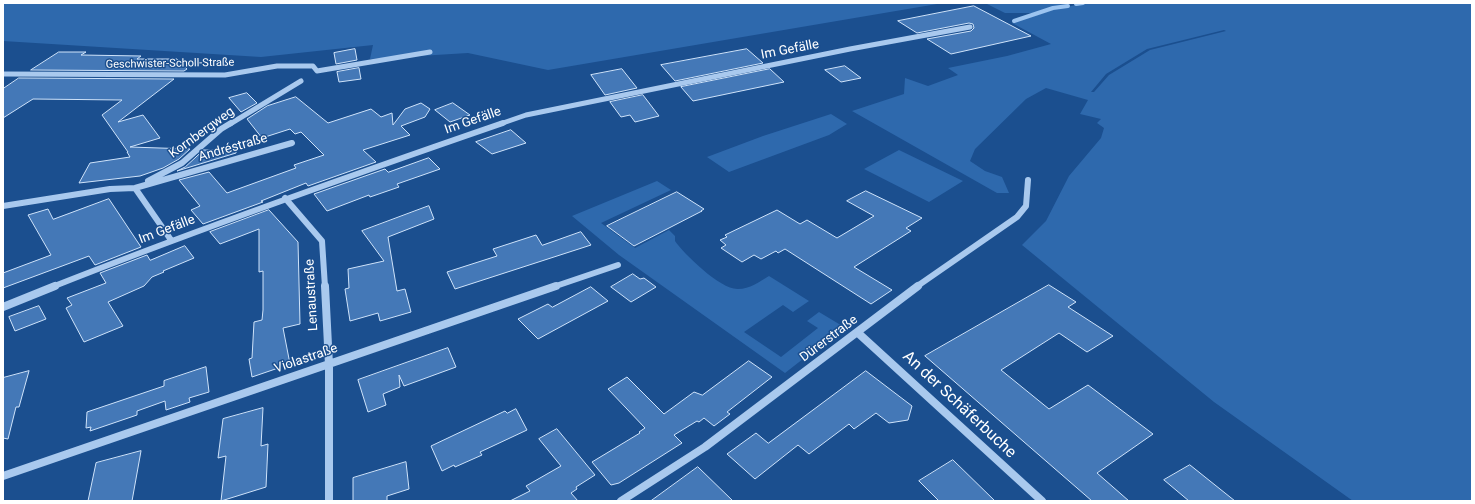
<!DOCTYPE html>
<html>
<head>
<meta charset="utf-8">
<style>
	body { margin:0 }
	#map { position:relative; width:1475px; height:504px; overflow:hidden; background:#1b4f8f; font-family:Roboto,sans-serif }
	canvas { display:block }
	.frame { position:absolute; inset:0; border:4px solid #fff; pointer-events:none }
</style>
</head>
<body>
<div id="map">
<canvas width="1475" height="504"></canvas>
<div class="frame"></div>
</div>
<script>
const ctx = document.querySelector('canvas').getContext('2d');
ctx.lineJoin = 'round';
function fillPath(path, color) { ctx.fillStyle = color; ctx.fill(path, 'evenodd'); }
function trace(path, color, width, dash) { ctx.strokeStyle = color; ctx.lineWidth = width; ctx.lineCap = dash ? 'butt' : 'round'; ctx.setLineDash(dash || []); ctx.stroke(path); }
function label(font, color, halo, rows, align = 'center') {
  ctx.font = font + ' Roboto,sans-serif'; ctx.lineWidth = 3; ctx.setLineDash([]); ctx.textBaseline = 'middle'; ctx.strokeStyle = halo; ctx.fillStyle = color; for (const [text, x, y, turn = 0] of rows) {
    ctx.save(); ctx.translate(x, y); ctx.rotate((+turn || 0) * Math.PI / 180); ctx.textAlign = isNaN(turn) ? turn : align; if (halo) ctx.strokeText(text, 0, 0); ctx.fillText(text, 0, 0); ctx.restore();
  }
}
fillPath(new Path2D(`
	M 3,3 L 943,3 L 548,70 L 468,53 L 370,59 L 373,45 L 261,57 L 3,41 Z
	M 985,3 L 1074,3 L 1034,13 L 1005,13 Z
	M 1087,3 L 1472,3 L 1472,501 L 1353,501 L 1214,402 L 1022,245 L 1046,221 L 1069,176 L 1101,138 L 1104,128 L 1097,123 L 1101,119 L 1080,114 L 1088,100 L 1046,88 L 1026,99 L 975,149 L 970,161 L 985,171 L 1002,177 L 1009,193 L 997,193 L 852,111 L 904,94 L 905,78 L 928,86 L 958,75 L 948,68 L 1007,56 L 1051,44 L 1012,23 L 1055,9 ZM 1224,30 L 1226,31 L 1150,50 L 1109,75 L 1094,92 L 1091,92 L 1106,74 L 1147,49 Z
	M 831,114 L 847,124 L 829,135 L 729,172 L 707,157 L 763,136 Z
	M 899,150 L 963,181 L 929,202 L 864,169 Z
	M 657,181 L 671,190 L 601,223 L 635,248 L 669,230 L 675,236 L 675,241 C 684,254 721,290 738,289 C 750,289 759,282 769,276 L 809,301 L 793,312 L 783,305 L 744,332 L 781,357 L 818,328 L 807,321 L 819,312 L 844,327 L 785,373 L 619,255 L 572,216 Z`), '#2e69ad');
trace(new Path2D(`
	M 1076,4 L 1083,3
	M 1014,21 L 1053,8 L 1068,6`), '#9cc4f0', 4);
const building = new Path2D(`
	M 974,6 L 1031,36 L 951,54 L 927,39 L 971,31 L 974,28 L 973,24 L 969,23 L 917,33 L 898,21 Z
	M 355,49 L 357,60 L 336,64 L 334,53 Z
	M 747,49 L 763,63 L 675,81 L 661,65 Z
	M 59,52 L 86,52 L 81,55 L 141,56 L 137,59 L 177,59 L 187,69 L 184,71 L 31,70 Z
	M 845,66 L 861,78 L 841,82 L 825,70 Z
	M 359,68 L 361,79 L 339,82 L 337,72 Z
	M 622,69 L 637,88 L 605,95 L 591,75 Z
	M 770,69 L 784,82 L 693,101 L 681,87 Z
	M 19,78 L 174,79 L 118,122 L 143,115 L 160,138 L 130,147 L 190,149 L 179,159 L 163,168 L 140,176 L 79,183 L 90,163 L 130,157 L 127,152 L 128,152 L 102,115 L 122,100 L 33,99 L 3,118 L 3,89 Z
	M 247,93 L 257,103 L 241,112 L 229,98 Z
	M 643,95 L 659,116 L 635,122 L 630,115 L 621,117 L 610,102 Z
	M 296,97 L 328,123 L 371,109 L 381,117 L 392,113 L 393,125 L 405,109 L 421,103 L 430,109 L 425,117 L 401,126 L 410,135 L 363,150 L 376,162 L 308,186 L 306,183 L 261,201 L 263,202 L 203,224 L 191,210 L 200,206 L 179,180 L 209,172 L 227,193 L 296,168 L 294,165 L 324,155 L 301,132 L 295,134 L 290,129 L 262,138 L 247,119 L 267,106 Z
	M 453,103 L 470,115 L 450,122 L 435,110 Z
	M 511,130 L 526,143 L 492,154 L 476,142 Z
	M 204,150 L 236,151 L 236,153 L 177,171 L 185,167 Z
	M 429,158 L 440,169 L 397,184 L 399,187 L 370,197 L 369,195 L 327,211 L 314,194 L 385,169 L 388,172 Z
	M 866,191 L 922,218 L 906,228 L 911,231 L 854,267 L 892,290 L 871,304 L 785,249 L 778,253 L 776,251 L 761,259 L 754,255 L 742,262 L 721,248 L 726,245 L 720,240 L 727,237 L 725,235 L 777,210 L 800,224 L 807,220 L 837,238 L 874,216 L 847,201 Z
	M 677,192 L 704,209 L 701,211 L 702,211 L 634,246 L 607,226 Z
	M 109,199 L 141,247 L 95,265 L 89,256 L 3,288 L 3,273 L 51,255 L 28,215 L 48,209 L 53,219 Z
	M 429,206 L 434,219 L 388,237 L 397,291 L 405,289 L 411,312 L 380,321 L 378,313 L 350,321 L 345,289 L 349,288 L 348,269 L 384,261 L 362,231 Z
	M 269,210 L 298,242 L 300,324 L 283,328 L 290,364 L 252,377 L 249,359 L 252,358 L 254,322 L 262,320 L 263,310 L 263,271 L 259,272 L 259,229 L 220,244 L 210,232 Z
	M 581,232 L 591,245 L 455,289 L 447,272 L 497,256 L 493,249 L 536,235 L 542,245 Z
	M 185,246 L 194,258 L 163,271 L 164,272 L 152,277 L 144,286 L 108,302 L 123,326 L 84,342 L 66,308 L 72,305 L 67,298 L 106,283 L 100,273 L 147,255 L 150,260 Z
	M 633,274 L 640,279 L 644,278 L 656,287 L 631,302 L 611,287 Z
	M 1049,285 L 1076,302 L 1068,307 L 1113,336 L 1087,352 L 1059,333 L 1001,370 L 1049,409 L 1088,385 L 1153,434 L 1097,473 L 1129,501 L 1092,501 L 925,356 Z
	M 591,287 L 608,301 L 538,339 L 518,319 L 548,304 L 552,307 Z
	M 39,306 L 46,319 L 15,331 L 9,317 Z
	M 448,348 L 456,367 L 404,386 L 399,375 L 400,387 L 383,394 L 386,405 L 368,412 L 358,380 Z
	M 749,361 L 772,377 L 727,412 L 730,414 L 714,426 L 704,418 L 699,422 L 697,421 L 674,435 L 682,443 L 619,483 L 611,485 L 592,462 L 640,433 L 639,432 L 645,428 L 608,389 L 627,377 L 664,414 L 694,392 L 702,395 Z
	M 206,367 L 209,392 L 189,398 L 190,402 L 166,410 L 165,401 L 137,411 L 137,415 L 90,431 L 91,427 L 86,428 L 87,412 L 164,386 L 164,381 Z
	M 29,371 L 19,407 L 16,407 L 8,439 L 3,438 L 3,378 Z
	M 866,371 L 912,406 L 908,420 L 889,423 L 876,413 L 854,429 L 849,424 L 809,454 L 798,445 L 755,479 L 727,454 L 756,433 L 768,443 Z
	M 263,408 L 261,446 L 268,444 L 266,487 L 221,501 L 226,456 L 218,458 L 223,419 Z
	M 516,409 L 527,430 L 480,452 L 482,455 L 455,467 L 454,465 L 442,471 L 431,446 L 505,411 L 507,413 Z
	M 557,429 L 595,475 L 576,487 L 577,489 L 571,493 L 578,501 L 510,501 L 530,491 L 526,486 L 561,466 L 539,439 Z
	M 141,451 L 132,501 L 88,501 L 96,463 Z
	M 953,460 L 995,501 L 939,501 L 919,481 Z
	M 406,462 L 409,489 L 387,496 L 387,501 L 353,501 L 353,478 Z
	M 1190,465 L 1235,501 L 1189,501 L 1164,480 Z
	M 698,467 L 733,501 L 651,501 Z`);
fillPath(building, '#4478b7');
trace(building, '#cfe3fa', 1);
trace(new Path2D(`
	M 3,74 L 225,75 L 277,66 L 313,66 L 317,71 L 430,52
	M 230,124 L 301,81
	M 500,124 L 526,115 L 850,49 L 970,27`), '#a9c9ee', 5);
trace(new Path2D(`
	M 148,181 L 182,163 L 221,129 L 231,123
	M 135,188 L 171,240
	M 285,198 L 322,241 L 325,287
	M 3,206 L 110,189 L 135,188 L 292,143
	M 52,287 C 201,228 352,175 503,123
	M 553,287 L 618,265
	M 916,287 L 1017,217 L 1026,206 L 1028,180`), '#a9c9ee', 6);
trace(new Path2D(`
	M 325,286 L 329,365 L 329,501
	M 3,307 L 55,286
	M 857,332 L 1042,501
	M 3,476 L 556,286
	M 621,501 L 705,447 L 918,286`), '#a9c9ee', 8);
label('11px', '#fff', '#1b4f8f', [
	["Geschwister-Scholl-Straße",170,64,-1]
]);
label('13px', '#fff', '#1b4f8f', [
	["Im Gefälle",790,50,-11],
	["Im Gefälle",473,121,-19],
	["Kornbergweg",202,133,-36],
	["Andréstraße",233,148,-16],
	["Im Gefälle",167,230,-21],
	["Lenaustraße",312,295,-93],
	["Dürerstraße",829,339,-37],
	["Violastraße",306,359,-19]
]);
label('16px', '#fff', '#1b4f8f', [
	["An der Schäferbuche",959,405,43]
]);
</script>
</body>
</html>
